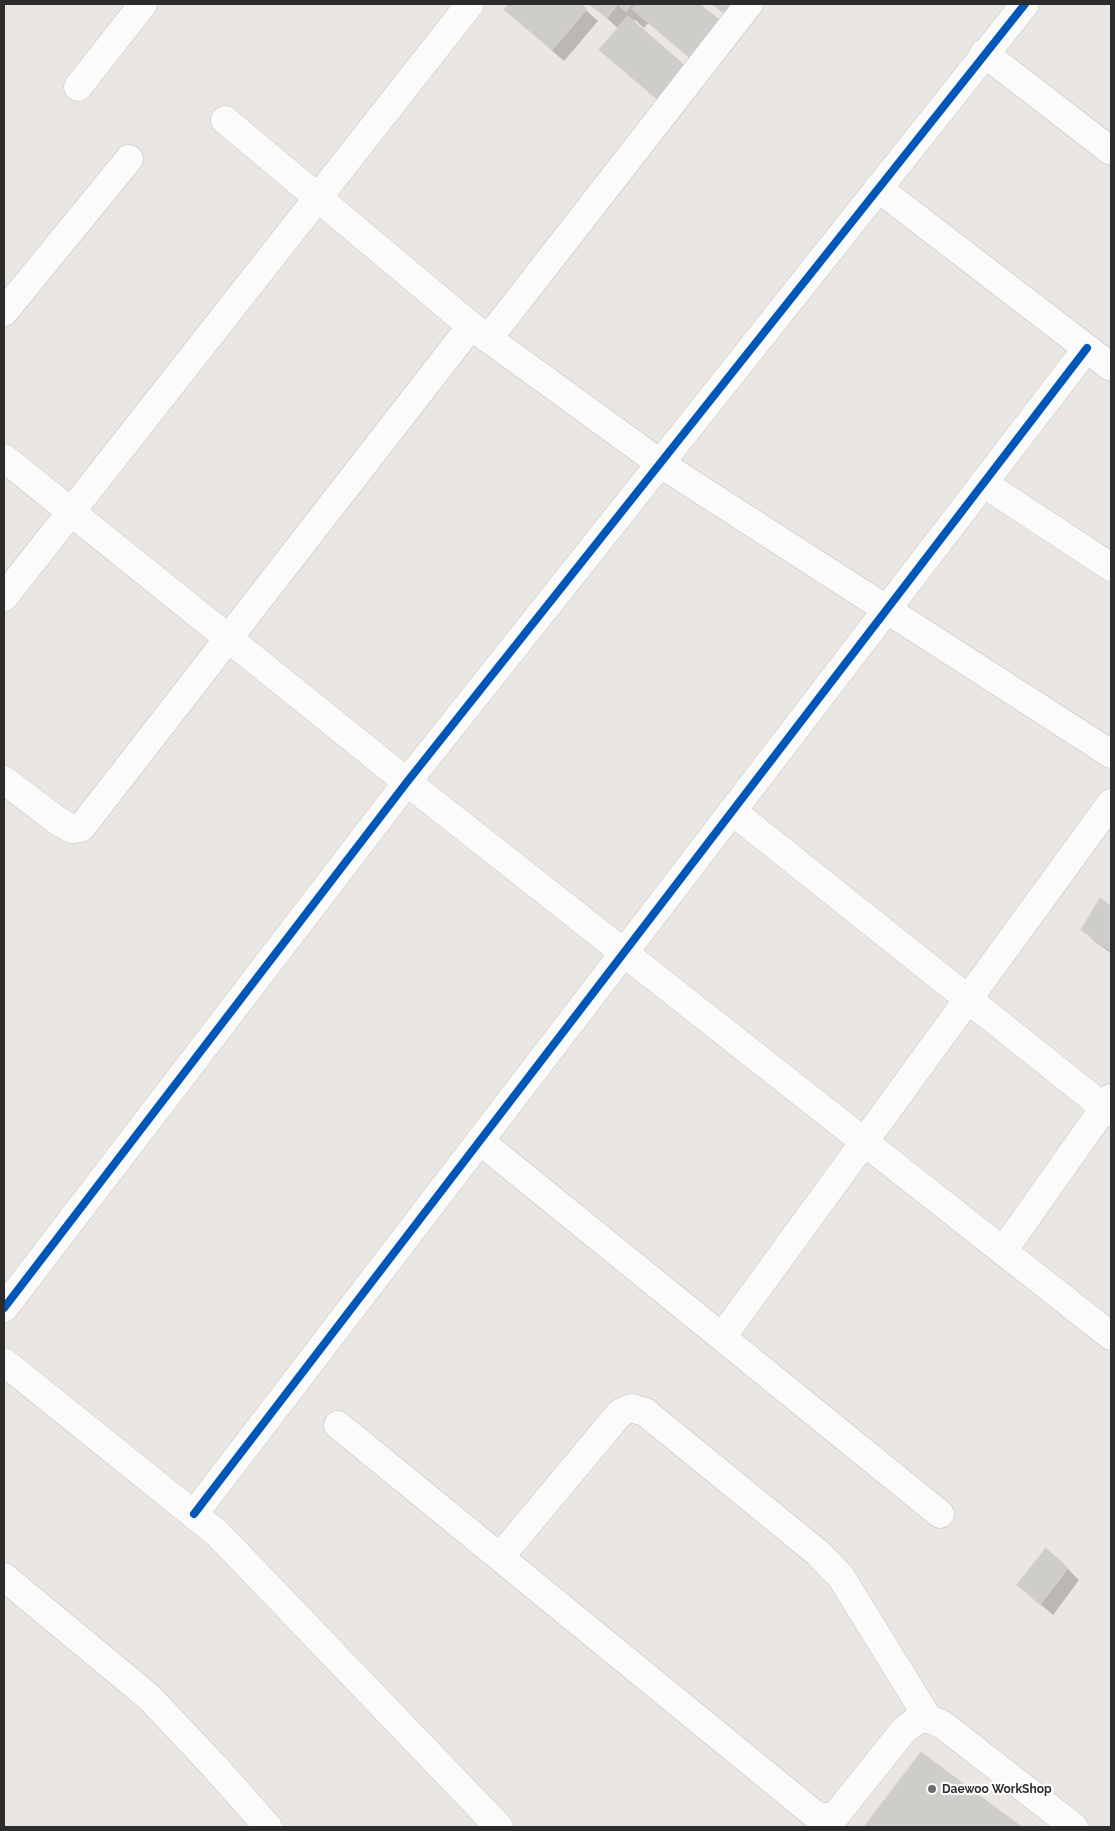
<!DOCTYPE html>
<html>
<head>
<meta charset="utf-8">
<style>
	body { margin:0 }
	#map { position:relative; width:1115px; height:1831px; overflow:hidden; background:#eae7e2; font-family:Raleway,sans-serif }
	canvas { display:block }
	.frame { position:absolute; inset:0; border:5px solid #2c2c2c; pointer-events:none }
</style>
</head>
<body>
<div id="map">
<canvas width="1115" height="1831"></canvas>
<div class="frame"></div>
</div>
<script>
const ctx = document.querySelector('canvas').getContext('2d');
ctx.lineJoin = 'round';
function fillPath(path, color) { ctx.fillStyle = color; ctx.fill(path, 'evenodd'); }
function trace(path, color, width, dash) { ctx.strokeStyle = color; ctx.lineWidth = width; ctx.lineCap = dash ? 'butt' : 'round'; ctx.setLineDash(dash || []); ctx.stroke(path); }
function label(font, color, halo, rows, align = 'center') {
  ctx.font = font + ' Raleway,sans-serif'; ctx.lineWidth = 4.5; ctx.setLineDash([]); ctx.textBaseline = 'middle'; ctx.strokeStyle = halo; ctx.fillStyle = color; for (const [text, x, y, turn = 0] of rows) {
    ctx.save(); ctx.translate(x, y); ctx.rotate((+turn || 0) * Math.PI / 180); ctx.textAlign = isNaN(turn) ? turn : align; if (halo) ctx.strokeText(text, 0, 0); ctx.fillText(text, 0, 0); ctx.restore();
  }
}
fillPath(new Path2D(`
	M 511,4 L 579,4 L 598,21 L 564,61 L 505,10 Z
	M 591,4 L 698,4 L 726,27 L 709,74 L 648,23 L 644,28 L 635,20 L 633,23 L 619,29 Z
	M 1100,900 L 1111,907 L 1111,953 L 1094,941 L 1083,930 Z
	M 1067,1568 L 1079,1580 L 1053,1615 L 1031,1596 Z
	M 922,1753 L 1020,1827 L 866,1827 Z`), '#0003');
const building = new Path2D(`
	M 509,4 L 581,4 L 587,9 L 552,50 L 504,10 Z
	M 589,4 L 632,4 L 626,12 L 618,4 L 607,18 Z
	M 636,4 L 700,4 L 727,26 L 697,63 L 632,9 Z
	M 712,4 L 740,4 L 729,17 Z
	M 628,16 L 688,68 L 660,102 L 599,50 Z
	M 1100,898 L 1111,906 L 1111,951 L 1081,930 Z
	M 1046,1548 L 1068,1568 L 1040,1605 L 1017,1585 Z
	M 921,1752 L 1022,1827 L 864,1827 Z`);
fillPath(building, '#cfcdc9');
trace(building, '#d5d3ce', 1);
const minor = new Path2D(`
	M 984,53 L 1111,151
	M 78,87 L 143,4
	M 225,120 L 471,326 L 661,464 L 1111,754
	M 878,188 L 1111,367
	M 4,312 L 129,159
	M 488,339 L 749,4
	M 4,458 L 407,782 L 1111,1336
	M 983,483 L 1111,567
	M 4,597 L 470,4
	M 4,780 L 58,821 L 72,829 L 81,828 L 471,326
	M 732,811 L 1111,1113
	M 480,1141 L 940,1514
	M 1003,1251 L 1111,1098
	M 4,1308 L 407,782 L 1025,4
	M 722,1337 L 1111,803
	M 4,1362 L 218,1534 L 499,1827
	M 338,1425 L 813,1813 L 823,1818 L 836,1815 L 904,1730 C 920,1717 924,1715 943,1725 L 1074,1827
	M 194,1514 L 1087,348
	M 500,1557 L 620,1413 L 631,1408 L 645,1412 L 818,1553 L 841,1577 L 928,1718
	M 4,1577 L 149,1697 L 215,1767 L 268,1827`);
trace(minor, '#c4c3c3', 29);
trace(minor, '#fcfbfb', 28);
trace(new Path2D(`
	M 4,1308 L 407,782 L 1025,4
	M 194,1514 L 1087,348`), '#0057b8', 8);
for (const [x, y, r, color] of [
	[932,1789,5,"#6e6d6c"]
]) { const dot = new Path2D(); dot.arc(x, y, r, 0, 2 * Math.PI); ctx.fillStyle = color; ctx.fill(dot); trace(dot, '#fff', 2); }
label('bold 12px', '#2c2c2c', '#fff', [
	["Daewoo WorkShop",942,1789]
], 'left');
</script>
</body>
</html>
